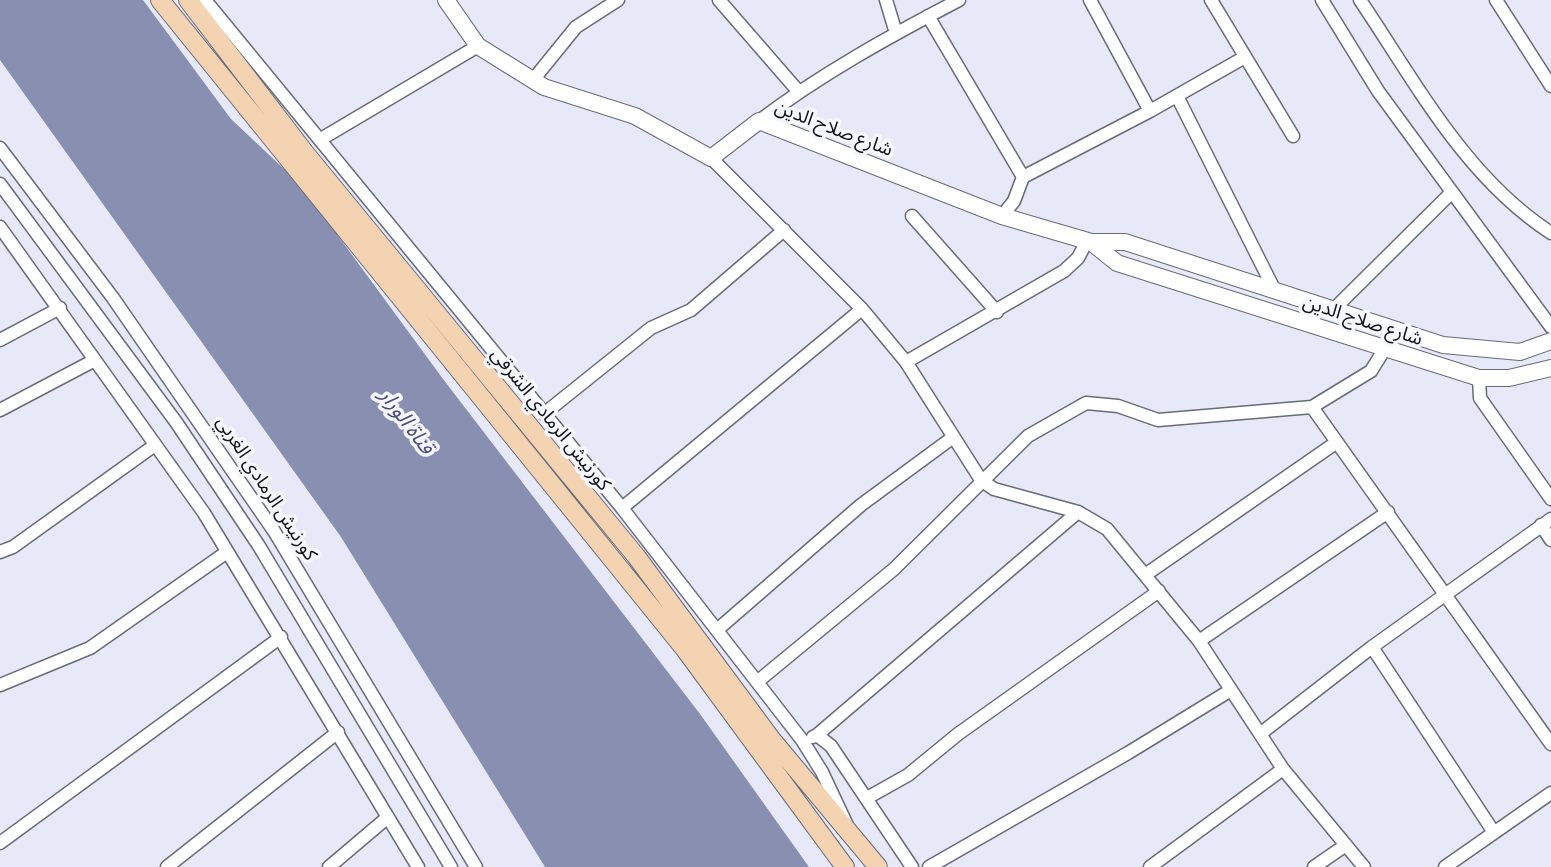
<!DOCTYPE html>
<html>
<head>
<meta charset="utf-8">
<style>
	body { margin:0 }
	canvas { display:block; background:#e7e9f8 }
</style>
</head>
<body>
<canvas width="1551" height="867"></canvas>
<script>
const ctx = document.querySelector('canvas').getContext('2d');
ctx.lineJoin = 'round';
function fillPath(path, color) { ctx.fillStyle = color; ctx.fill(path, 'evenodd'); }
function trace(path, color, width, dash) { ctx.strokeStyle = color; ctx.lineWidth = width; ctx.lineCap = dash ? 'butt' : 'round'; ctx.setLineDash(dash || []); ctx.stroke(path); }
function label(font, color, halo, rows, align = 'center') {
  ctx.font = font + ' Barlow,"Noto Sans Arabic",sans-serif'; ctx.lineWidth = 7; ctx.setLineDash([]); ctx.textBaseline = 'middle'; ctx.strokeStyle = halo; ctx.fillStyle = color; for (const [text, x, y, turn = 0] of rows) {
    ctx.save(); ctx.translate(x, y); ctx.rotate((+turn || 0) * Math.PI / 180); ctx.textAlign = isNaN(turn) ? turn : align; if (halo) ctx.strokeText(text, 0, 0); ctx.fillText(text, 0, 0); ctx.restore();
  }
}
fillPath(new Path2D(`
	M 0,0 L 143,0 L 231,119 L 300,184 L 443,379 L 700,714 L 809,867 L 545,867 L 341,537 L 0,60 Z`), '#898fb0');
const minor = new Path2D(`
	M 205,0 L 622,508 L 802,740 L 822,772 L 846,823
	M 719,0 L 798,91
	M 886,0 L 896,33
	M 1090,0 L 1150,111
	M 1211,0 L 1293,136
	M 1322,0 L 1378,91 L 1551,327
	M 1360,0 C 1416,83 1465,177 1551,233
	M 1496,0 L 1551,86
	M 928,16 L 1023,177
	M 533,80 L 576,27 L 618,0
	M 1177,96 L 1275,291
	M 759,121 C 821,74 890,36 959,0
	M 321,139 L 478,46
	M 0,148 L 113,298 L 274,531 L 476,867
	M 711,158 L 862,309 L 906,362 L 981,480 L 994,489 L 1078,512 L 1107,529 L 1199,641 L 1283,769 L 1364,867
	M 0,184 L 176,422 L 259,546 L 451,867
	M 912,216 L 997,312
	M 1002,216 L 1014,201 L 1023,177 L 1150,111 L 1245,57
	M 0,227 L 204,513 L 418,867
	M 1333,310 L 1451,193
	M 0,340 L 60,308
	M 906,362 L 1064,271 L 1078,258 L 1087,241
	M 1479,378 L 1480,398 L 1551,499
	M 1312,407 L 1551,744
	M 0,410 L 93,361
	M 545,413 L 651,328 L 691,310 L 784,230
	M 622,508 L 862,309
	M 1541,525 L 1551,540
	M 0,552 L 13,547 L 155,445
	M 1145,575 L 1337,442
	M 717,630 L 861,505 L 952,438
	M 1199,641 L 1388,512
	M 1372,647 L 1493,831
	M 757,682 L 894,569 L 1028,436 L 1086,403 L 1118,406 L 1158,420 L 1312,407 L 1371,371 L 1384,350
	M 0,685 L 90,648 L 227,552
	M 1260,734 L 1372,647 L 1551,519
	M 817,735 L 1078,512
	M 813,737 L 817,735 L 831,746 L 912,867
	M 867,798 L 908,775 L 958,734 L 1159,591
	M 0,843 L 281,637
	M 167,867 L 338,732
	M 329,867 L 388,817
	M 929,867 L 1128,753 L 1231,690
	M 1150,867 L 1283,769
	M 1314,867 L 1346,845
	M 1445,867 L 1551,793`);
const tertiary = new Path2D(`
	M 446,0 L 478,46 L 544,87 L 635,116 L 711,158 L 759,121 L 1002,216 L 1091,242 L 1125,242 L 1443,345 L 1520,352 L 1551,341
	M 1091,242 L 1117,263 L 1479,378 L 1509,378 L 1551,368`);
const secondary = new Path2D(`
	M 160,0 L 684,648 L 845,867
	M 188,0 L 305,153 L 636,556 L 772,740 L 878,867`);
trace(minor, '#686b78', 15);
trace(tertiary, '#686b78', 18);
trace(secondary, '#686b78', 20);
trace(minor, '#fff', 12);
trace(tertiary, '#fff', 16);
trace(secondary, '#f4d3b3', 18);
label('19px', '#111217', '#f6f7fd', [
	["شارع صلاح الدين",834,128,21],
	["شارع صلاح الدين",1363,320,18],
	["كورنيش الرمادي الشرقي",551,419,51],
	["كورنيش الرمادي الغربي",267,488,57]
]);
label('italic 21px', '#484d7e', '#f6f7fd', [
	["قناة الورار",407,421,53]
]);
</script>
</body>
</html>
